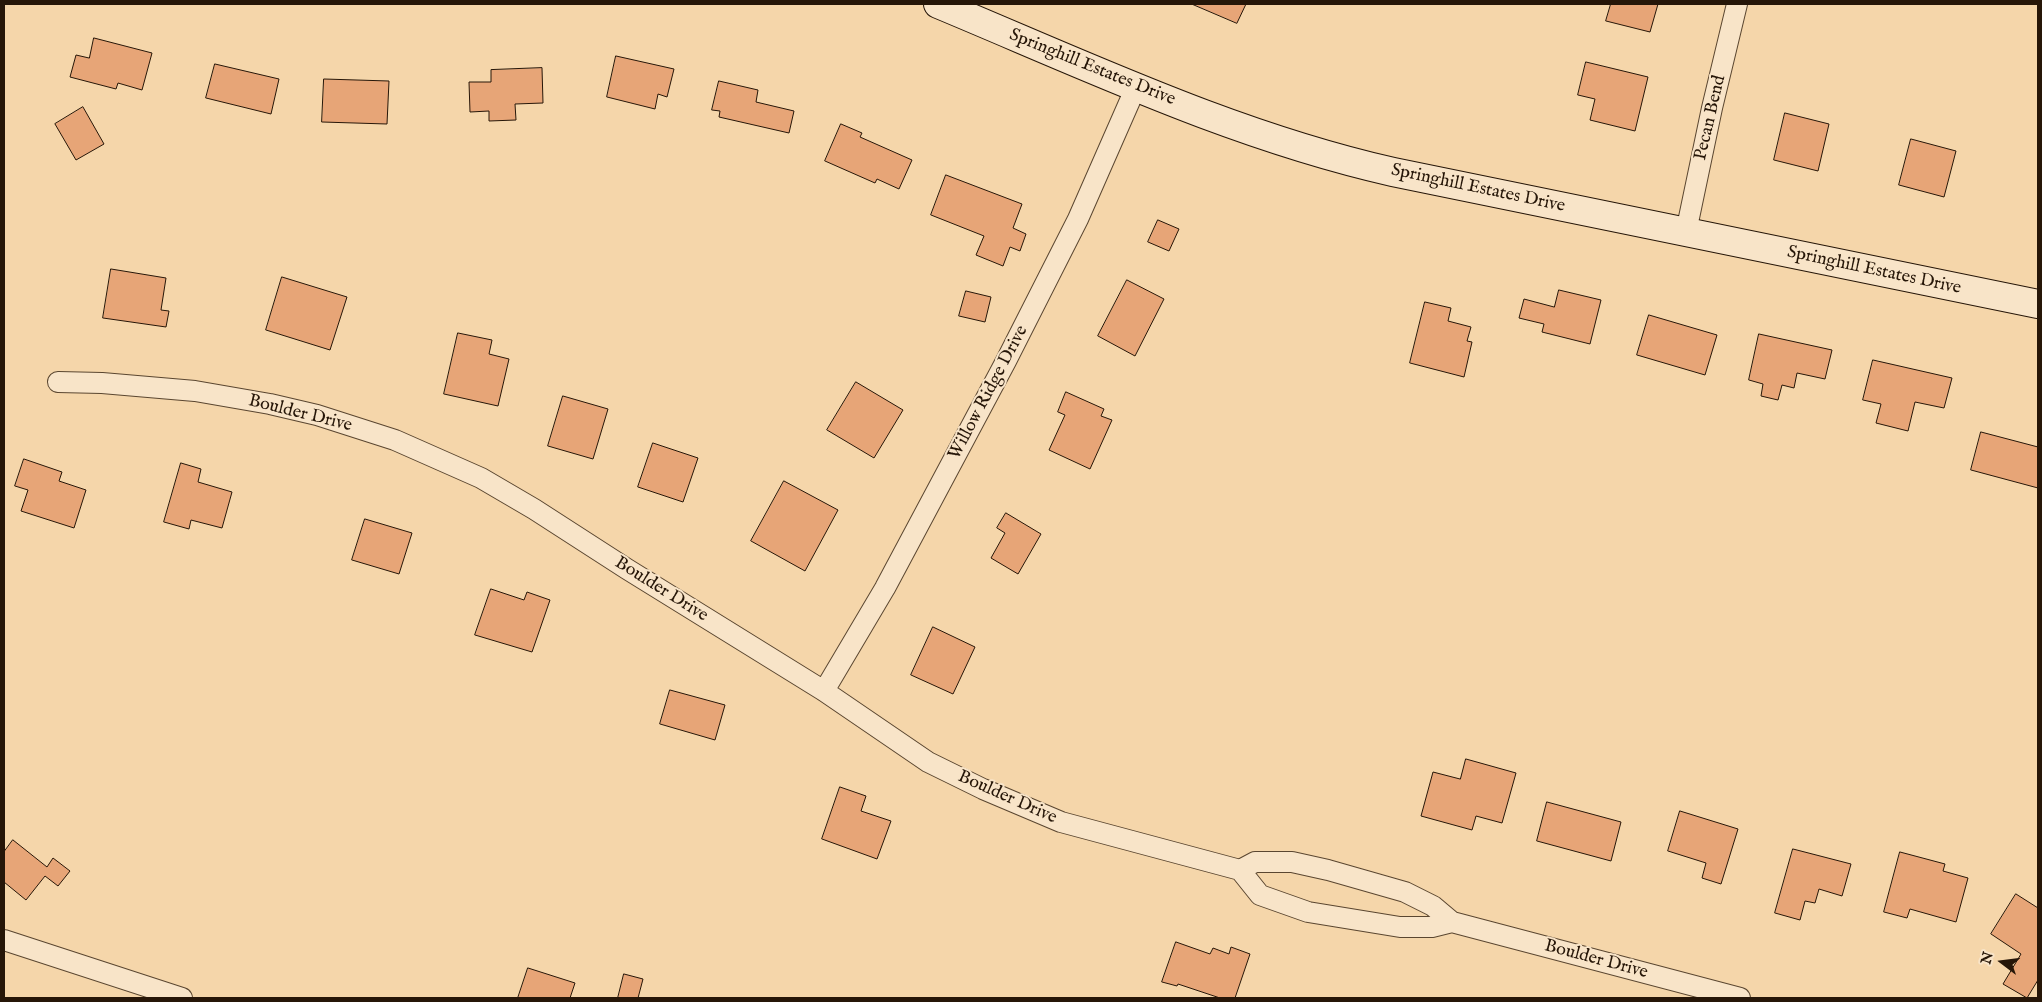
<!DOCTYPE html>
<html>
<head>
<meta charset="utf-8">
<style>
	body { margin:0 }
	#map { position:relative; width:2042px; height:1002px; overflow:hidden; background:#f5d6aa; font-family:"IM FELL English",serif }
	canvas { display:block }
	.frame { position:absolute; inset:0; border:5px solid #261608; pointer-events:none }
	.north { position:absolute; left:1977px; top:937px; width:50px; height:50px; -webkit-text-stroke:4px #f8e4c8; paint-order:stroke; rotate:285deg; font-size:14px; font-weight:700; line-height:20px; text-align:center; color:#261608 }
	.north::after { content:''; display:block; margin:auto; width:18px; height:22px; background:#261608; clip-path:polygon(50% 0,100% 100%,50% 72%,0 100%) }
</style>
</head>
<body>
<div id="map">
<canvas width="2042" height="1002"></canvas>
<div class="frame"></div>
<div class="north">N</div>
</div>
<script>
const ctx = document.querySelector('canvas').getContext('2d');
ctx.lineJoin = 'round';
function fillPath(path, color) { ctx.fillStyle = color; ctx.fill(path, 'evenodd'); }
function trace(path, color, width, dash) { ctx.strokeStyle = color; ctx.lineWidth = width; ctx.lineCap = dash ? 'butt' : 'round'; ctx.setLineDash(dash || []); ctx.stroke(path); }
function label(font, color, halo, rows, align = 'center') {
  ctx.font = font + ' "IM FELL English",serif'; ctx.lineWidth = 4; ctx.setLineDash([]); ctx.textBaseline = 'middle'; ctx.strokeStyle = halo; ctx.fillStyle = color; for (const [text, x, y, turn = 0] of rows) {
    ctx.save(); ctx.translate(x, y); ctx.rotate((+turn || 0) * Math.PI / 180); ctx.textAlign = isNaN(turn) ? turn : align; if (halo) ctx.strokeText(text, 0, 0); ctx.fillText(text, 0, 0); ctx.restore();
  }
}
const building = new Path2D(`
	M 1192,4 L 1246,4 L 1237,23 Z
	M 1611,4 L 1658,4 L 1650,32 L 1606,21 Z
	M 94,38 L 152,53 L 142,90 L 118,83 L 116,89 L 70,77 L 76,55 L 89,58 Z
	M 616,56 L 674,69 L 667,97 L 658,94 L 655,109 L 607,97 Z
	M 1586,62 L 1648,77 L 1635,131 L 1590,120 L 1595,99 L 1578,95 Z
	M 215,64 L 279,79 L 271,114 L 206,98 Z
	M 542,68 L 543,103 L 515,104 L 516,120 L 489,121 L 489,111 L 470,112 L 469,82 L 491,82 L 491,70 Z
	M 324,79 L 389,81 L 387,124 L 322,122 Z
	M 719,81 L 758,90 L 756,102 L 794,111 L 789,133 L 719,117 L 720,111 L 712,110 Z
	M 83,107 L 104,144 L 76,160 L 55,124 Z
	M 1785,113 L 1829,124 L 1818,171 L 1774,160 Z
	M 841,124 L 862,133 L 860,137 L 912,160 L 899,189 L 877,179 L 875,183 L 825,161 Z
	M 1911,139 L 1956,151 L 1944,197 L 1899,185 Z
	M 946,175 L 1022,204 L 1013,228 L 1026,234 L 1020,251 L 1010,247 L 1003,266 L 976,255 L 984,236 L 931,215 Z
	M 1158,220 L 1179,229 L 1169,251 L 1148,242 Z
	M 111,269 L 166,278 L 161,310 L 169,311 L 166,327 L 103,318 Z
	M 282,277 L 347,297 L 330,350 L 266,330 Z
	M 1127,280 L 1164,299 L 1135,356 L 1098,336 Z
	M 1559,290 L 1601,300 L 1590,344 L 1542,332 L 1544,324 L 1519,318 L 1524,299 L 1554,307 Z
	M 966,291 L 991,297 L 985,322 L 959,316 Z
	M 1425,302 L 1451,308 L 1448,321 L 1471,327 L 1467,341 L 1472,342 L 1464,377 L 1410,363 Z
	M 1649,315 L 1717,335 L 1705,375 L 1637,355 Z
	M 458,333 L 492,340 L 489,354 L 509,359 L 498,406 L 444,394 Z
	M 1759,334 L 1832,350 L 1825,379 L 1797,373 L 1794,388 L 1782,385 L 1778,400 L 1761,396 L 1763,384 L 1749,380 Z
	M 1873,360 L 1952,378 L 1944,408 L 1915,402 L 1908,431 L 1876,423 L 1881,404 L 1863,400 Z
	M 856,382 L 903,410 L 874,458 L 827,430 Z
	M 1066,392 L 1104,409 L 1101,416 L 1112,420 L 1090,469 L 1049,450 L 1065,415 L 1058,412 Z
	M 563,396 L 608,409 L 593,459 L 548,446 Z
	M 1981,432 L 2038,447 L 2038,488 L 1971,470 Z
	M 653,443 L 698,458 L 683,502 L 638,487 Z
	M 24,459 L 62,472 L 59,481 L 86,490 L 74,528 L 21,511 L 28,490 L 15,486 Z
	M 181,463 L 201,469 L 198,482 L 232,492 L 222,528 L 191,520 L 189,529 L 164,522 Z
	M 784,481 L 838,510 L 805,571 L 751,541 Z
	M 1006,513 L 1041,534 L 1018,574 L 991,558 L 1005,533 L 997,528 Z
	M 365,519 L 412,533 L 399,574 L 352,560 Z
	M 491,589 L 524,600 L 527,592 L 550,600 L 532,652 L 475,635 Z
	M 933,627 L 975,647 L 953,694 L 911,675 Z
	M 670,690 L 725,705 L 715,740 L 660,724 Z
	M 1466,759 L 1516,773 L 1502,823 L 1476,816 L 1472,830 L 1421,816 L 1433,772 L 1460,779 Z
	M 840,787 L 866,796 L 861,811 L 891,821 L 877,859 L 822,839 Z
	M 1547,802 L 1621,822 L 1611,861 L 1537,841 Z
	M 1680,811 L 1738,829 L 1721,884 L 1702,878 L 1706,863 L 1668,851 Z
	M 13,840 L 47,867 L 53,858 L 70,871 L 58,886 L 45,876 L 26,900 L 4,882 L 4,852 Z
	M 1793,849 L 1851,864 L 1842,896 L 1819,889 L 1815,903 L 1805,901 L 1800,920 L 1775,913 Z
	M 1900,852 L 1945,864 L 1943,871 L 1968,878 L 1956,922 L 1910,909 L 1907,918 L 1884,912 Z
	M 2016,894 L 2038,908 L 2038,980 L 2027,998 L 2003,984 L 2021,954 L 1991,934 Z
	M 1176,942 L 1210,954 L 1213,948 L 1229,954 L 1231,947 L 1250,954 L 1235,998 L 1220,998 L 1178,984 L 1177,986 L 1162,982 Z
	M 528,968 L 575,983 L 570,998 L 518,998 Z
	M 624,974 L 643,979 L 638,998 L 618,998 Z`);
fillPath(building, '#e7a577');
trace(building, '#261608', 1);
const street = new Path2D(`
	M 1686,232 L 1712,108 L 1737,4
	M 58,382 L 102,383 L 195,391 L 270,404 L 317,415 L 395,440 L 481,478 L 534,509 L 627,569 L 824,691 L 928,762 L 983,789 L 1061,822 L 1240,870 L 1260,895 L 1308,912 L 1400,927 L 1432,927 L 1452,922
	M 824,691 L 885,588 L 1006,361 L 1078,219 L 1136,87
	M 1240,870 L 1255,862 L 1292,862 L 1328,870 L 1405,892 L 1433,906 L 1452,922 L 1740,998
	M 4,940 L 182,998`);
const secondary = new Path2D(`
	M 938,4 C 1087,66 1234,136 1393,172 L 2038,304`);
trace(street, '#5a4630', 22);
trace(secondary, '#261608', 30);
trace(street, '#f8e4c8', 20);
trace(secondary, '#f8e4c8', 28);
label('18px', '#261608', '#f8e4c8', [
	["Springhill Estates Drive",1092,68,22],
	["Pecan Bend",1711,118,-77],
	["Springhill Estates Drive",1478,189,12],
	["Springhill Estates Drive",1874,271,12],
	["Willow Ridge Drive",989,393,-62],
	["Boulder Drive",300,414,14],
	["Boulder Drive",661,590,32],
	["Boulder Drive",1007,798,24],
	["Boulder Drive",1596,960,15]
]);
</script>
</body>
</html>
